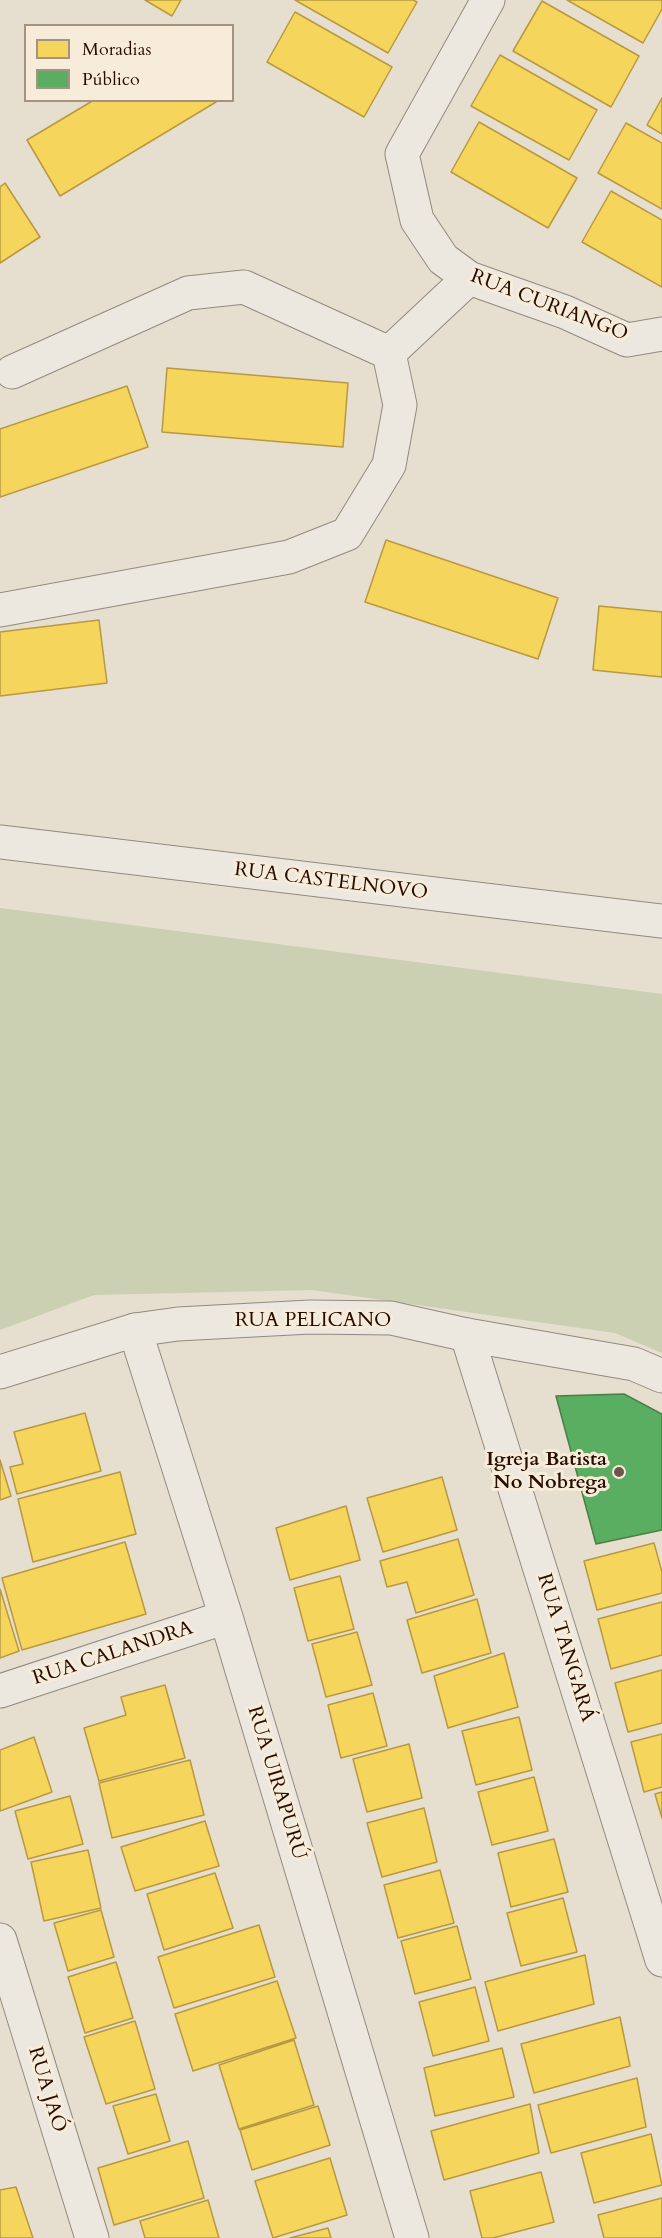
<!DOCTYPE html>
<html>
<head>
<meta charset="utf-8">
<style>
	body { margin:0 }
	#map { position:relative; width:662px; height:2238px; overflow:hidden; background:#e6dece; font-family:Cardo,serif }
	canvas { display:block }
	.legend { position:absolute; left:24px; top:24px; width:210px; height:78px; box-sizing:border-box; background:#f6ecd9; border:2px solid #a49382; margin:0; padding:8px 10px; list-style:none; font-size:18px; color:#290d00 }
	.legend li { display:flex; align-items:center; gap:12px; height:30px }
	.legend b { width:30px; border:2px solid #a49382 }
</style>
</head>
<body>
<div id="map">
<canvas width="662" height="2238"></canvas>
<ul class="legend">
<li><b style="height:16px;background:#f6d55c"></b>Moradias</li>
<li><b style="height:16px;background:#5aae61"></b>Público</li>
</ul>
</div>
<script>
const ctx = document.querySelector('canvas').getContext('2d');
ctx.lineJoin = 'round';
function fillPath(path, color) { ctx.fillStyle = color; ctx.fill(path, 'evenodd'); }
function trace(path, color, width, dash) { ctx.strokeStyle = color; ctx.lineWidth = width; ctx.lineCap = dash ? 'butt' : 'round'; ctx.setLineDash(dash || []); ctx.stroke(path); }
function label(font, color, halo, rows, align = 'center') {
  ctx.font = font + ' Cardo,serif'; ctx.lineWidth = 6; ctx.setLineDash([]); ctx.textBaseline = 'middle'; ctx.strokeStyle = halo; ctx.fillStyle = color; for (const [text, x, y, turn = 0] of rows) {
    ctx.save(); ctx.translate(x, y); ctx.rotate((+turn || 0) * Math.PI / 180); ctx.textAlign = isNaN(turn) ? turn : align; if (halo) ctx.strokeText(text, 0, 0); ctx.fillText(text, 0, 0); ctx.restore();
  }
}
fillPath(new Path2D(`
	M 0,908 L 662,994 L 662,1353 L 615,1333 L 312,1290 L 94,1295 L 0,1330 Z`), '#cad0b1');
const homes = new Path2D(`
	M 145,0 L 181,0 L 172,16 Z
	M 295,0 L 413,0 L 417,2 L 388,53 Z
	M 567,0 L 662,0 L 662,9 L 643,43 Z
	M 542,1 L 639,56 L 611,107 L 513,51 Z
	M 295,12 L 392,67 L 364,117 L 267,62 Z
	M 500,55 L 597,110 L 569,160 L 471,106 Z
	M 662,98 L 662,134 L 647,125 Z
	M 94,100 L 215,100 L 216,102 L 60,196 L 27,140 Z
	M 479,122 L 577,178 L 548,228 L 451,172 Z
	M 626,123 L 662,143 L 662,209 L 598,173 Z
	M 5,183 L 40,237 L 0,263 L 0,187 Z
	M 611,191 L 662,220 L 662,287 L 582,242 Z
	M 167,368 L 348,383 L 343,447 L 162,432 Z
	M 127,386 L 148,447 L 0,497 L 0,429 Z
	M 386,540 L 558,598 L 538,659 L 365,602 Z
	M 599,606 L 662,612 L 662,677 L 593,670 Z
	M 99,620 L 107,683 L 0,696 L 0,632 Z
	M 85,1413 L 101,1471 L 17,1494 L 10,1467 L 23,1464 L 14,1432 Z
	M 0,1460 L 11,1496 L 0,1500 Z
	M 120,1472 L 136,1534 L 33,1562 L 18,1499 Z
	M 442,1477 L 457,1530 L 383,1552 L 367,1498 Z
	M 346,1506 L 360,1560 L 290,1580 L 276,1528 Z
	M 458,1539 L 474,1595 L 416,1613 L 407,1582 L 387,1587 L 380,1561 Z
	M 125,1542 L 146,1614 L 22,1650 L 2,1578 Z
	M 654,1543 L 662,1572 L 662,1593 L 597,1610 L 584,1561 Z
	M 340,1576 L 354,1629 L 308,1641 L 294,1588 Z
	M 0,1589 L 19,1651 L 0,1658 Z
	M 477,1599 L 491,1653 L 422,1673 L 407,1620 Z
	M 662,1602 L 662,1655 L 611,1669 L 598,1619 Z
	M 357,1632 L 372,1685 L 326,1697 L 312,1644 Z
	M 504,1653 L 518,1707 L 448,1728 L 434,1676 Z
	M 662,1670 L 662,1723 L 628,1732 L 615,1683 Z
	M 165,1685 L 185,1758 L 99,1781 L 84,1728 L 126,1715 L 121,1697 Z
	M 373,1693 L 387,1746 L 341,1758 L 328,1705 Z
	M 519,1717 L 532,1770 L 476,1785 L 462,1731 Z
	M 662,1734 L 662,1787 L 644,1792 L 631,1742 Z
	M 34,1737 L 52,1792 L 0,1811 L 0,1750 Z
	M 409,1744 L 422,1798 L 367,1812 L 353,1759 Z
	M 190,1760 L 204,1815 L 112,1838 L 99,1783 Z
	M 534,1777 L 548,1831 L 492,1845 L 478,1792 Z
	M 662,1792 L 662,1818 L 655,1794 Z
	M 70,1796 L 83,1844 L 28,1859 L 15,1811 Z
	M 424,1808 L 437,1862 L 382,1877 L 367,1823 Z
	M 205,1821 L 219,1866 L 135,1891 L 121,1847 Z
	M 554,1839 L 568,1892 L 511,1907 L 498,1853 Z
	M 88,1850 L 101,1908 L 44,1921 L 31,1862 Z
	M 440,1870 L 454,1923 L 398,1938 L 384,1885 Z
	M 215,1873 L 233,1928 L 164,1950 L 147,1894 Z
	M 563,1898 L 577,1952 L 521,1966 L 507,1913 Z
	M 101,1910 L 114,1957 L 68,1971 L 54,1923 Z
	M 259,1925 L 275,1977 L 174,2008 L 158,1957 Z
	M 457,1926 L 471,1979 L 415,1994 L 401,1941 Z
	M 585,1955 L 594,2004 L 498,2031 L 485,1982 Z
	M 116,1962 L 133,2018 L 85,2033 L 68,1977 Z
	M 277,1981 L 296,2038 L 193,2071 L 175,2014 Z
	M 475,1987 L 489,2041 L 433,2056 L 419,2002 Z
	M 620,2017 L 630,2066 L 534,2093 L 521,2044 Z
	M 135,2021 L 155,2089 L 106,2104 L 84,2037 Z
	M 294,2040 L 314,2105 L 239,2129 L 219,2065 Z
	M 502,2048 L 514,2097 L 435,2116 L 424,2068 Z
	M 637,2078 L 646,2127 L 551,2153 L 538,2105 Z
	M 156,2094 L 170,2141 L 128,2154 L 113,2106 Z
	M 530,2104 L 539,2153 L 444,2180 L 431,2131 Z
	M 318,2106 L 330,2145 L 252,2170 L 240,2130 Z
	M 651,2134 L 662,2185 L 594,2203 L 581,2153 Z
	M 188,2141 L 204,2198 L 114,2225 L 98,2168 Z
	M 330,2158 L 347,2215 L 273,2238 L 255,2181 Z
	M 541,2172 L 554,2222 L 493,2238 L 482,2238 L 470,2191 Z
	M 16,2187 L 33,2238 L 0,2238 L 0,2190 Z
	M 662,2198 L 662,2238 L 604,2238 L 598,2215 Z
	M 208,2200 L 219,2238 L 145,2238 L 140,2221 Z
	M 328,2228 L 331,2238 L 290,2238 Z`);
fillPath(homes, '#f6d55c');
trace(homes, '#b89940', 1.5);
const public = new Path2D(`
	M 624,1394 L 662,1414 L 662,1530 L 596,1544 L 556,1396 Z`);
fillPath(public, '#5aae61');
trace(public, '#4b7e44', 1.5);
const minor = new Path2D(`
	M 488,0 L 402,154 L 417,220 L 443,259 L 469,278 L 565,312 L 627,340 L 662,334
	M 12,372 L 188,293 L 244,287 L 389,353 L 469,278
	M 0,610 L 289,557 L 347,534 L 389,465 L 400,405 L 389,353
	M 0,842 L 662,921
	M 135,1330 L 226,1617 L 412,2238
	M 467,1335 L 662,1960
	M 0,1691 L 226,1617
	M 0,1940 L 92,2238`);
const tertiary = new Path2D(`
	M 0,1372 L 135,1330 L 178,1324 L 310,1317 L 391,1318 L 467,1335 L 634,1364 L 662,1376`);
trace(minor, '#928a7f', 35);
trace(tertiary, '#928a7f', 35);
trace(minor, '#ece7df', 33);
trace(tertiary, '#ece7df', 33);
for (const [x, y, r, color] of [
	[619,1472,6,"#6b5648"]
]) { const dot = new Path2D(); dot.arc(x, y, r, 0, 2 * Math.PI); ctx.fillStyle = color; ctx.fill(dot); trace(dot, '#f6ecd9', 2); }
label('20px', '#290d00', '#f6ecd9', [
	["RUA CURIANGO",549,306,21],
	["RUA CASTELNOVO",331,882,7],
	["RUA PELICANO",313,1321],
	["RUA TANGARÁ",565,1648,73],
	["RUA CALANDRA",113,1654,-18],
	["RUA UIRAPURÚ",276,1783,73],
	["RUA JAÓ",46,2089,73]
]);
label('bold 20px', '#290d00', '#f6ecd9', [
	["Igreja Batista",607,1460],
	["No Nobrega",607,1483]
], 'right');
</script>
</body>
</html>
